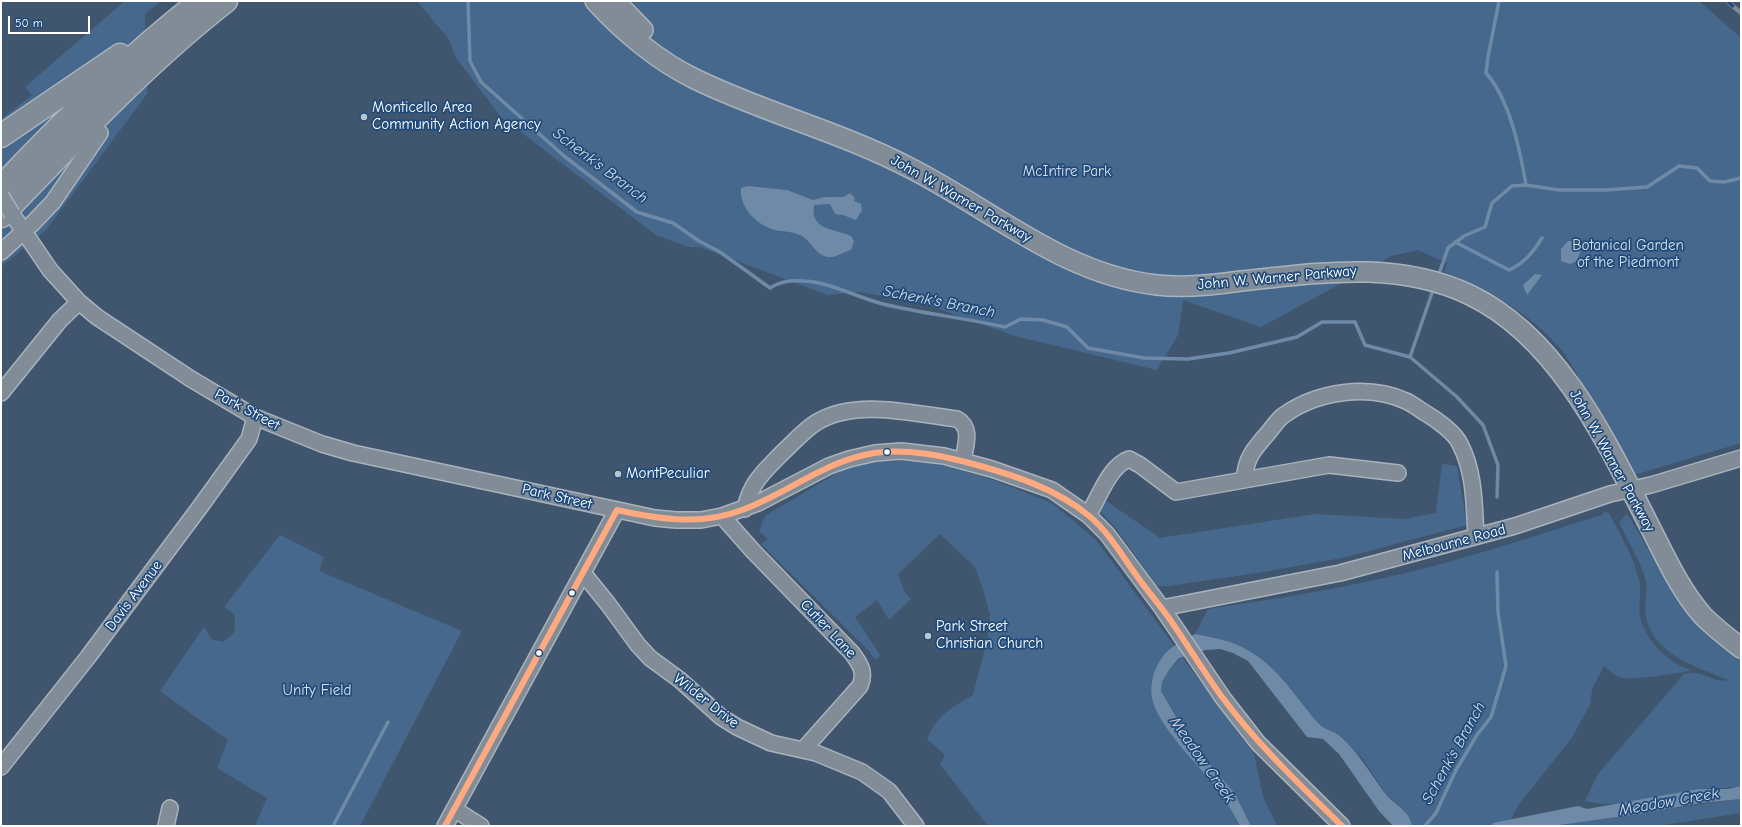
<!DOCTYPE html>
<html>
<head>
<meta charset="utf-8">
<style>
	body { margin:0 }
	#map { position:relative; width:1742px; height:827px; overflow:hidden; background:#40566e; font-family:"Comic Neue",sans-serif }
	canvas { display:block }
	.frame { position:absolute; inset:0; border:2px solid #fff; pointer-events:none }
	.scale { position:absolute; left:8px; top:16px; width:82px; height:18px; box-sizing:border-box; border:2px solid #fff; border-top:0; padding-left:5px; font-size:12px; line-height:14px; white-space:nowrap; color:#fff; -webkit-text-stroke:3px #1f4a7a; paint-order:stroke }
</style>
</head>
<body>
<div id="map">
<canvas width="1742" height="827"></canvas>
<div class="frame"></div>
<div class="scale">50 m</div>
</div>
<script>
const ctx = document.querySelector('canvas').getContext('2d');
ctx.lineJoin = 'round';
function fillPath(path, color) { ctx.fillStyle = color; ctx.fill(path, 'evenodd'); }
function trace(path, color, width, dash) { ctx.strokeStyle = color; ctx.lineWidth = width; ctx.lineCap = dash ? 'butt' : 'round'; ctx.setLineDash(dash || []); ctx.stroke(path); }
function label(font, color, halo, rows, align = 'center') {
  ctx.font = font + ' "Comic Neue",sans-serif'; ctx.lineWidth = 3.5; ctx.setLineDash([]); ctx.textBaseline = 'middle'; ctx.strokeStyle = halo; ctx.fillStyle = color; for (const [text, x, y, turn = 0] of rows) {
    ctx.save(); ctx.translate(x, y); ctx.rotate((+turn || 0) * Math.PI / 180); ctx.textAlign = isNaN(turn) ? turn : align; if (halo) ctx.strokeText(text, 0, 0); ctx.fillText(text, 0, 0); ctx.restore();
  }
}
fillPath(new Path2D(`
	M 125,1 L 161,1 L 145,14 L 147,94 L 46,230 L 1,267 L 1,119 L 32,95 L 25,87 Z
	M 417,1 L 1699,1 L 1741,38 L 1741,443 L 1634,475 C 1617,444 1600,412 1581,382 C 1575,371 1568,358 1560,348 C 1529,313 1487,288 1444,272 L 1447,263 L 1418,250 L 1391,256 L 1261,327 L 1183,300 L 1178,335 L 1157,370 L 1015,336 L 922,303 L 859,292 L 828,295 L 700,247 L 689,247 L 656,235 L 501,117 L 457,59 L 448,38 Z
	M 892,461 L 915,461 L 947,466 L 991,479 L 1052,503 L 1096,540 L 1175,647 L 1165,654 L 1151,683 L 1185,751 L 1215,786 L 1231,807 L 1240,826 L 988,826 L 940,764 L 945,755 L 927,739 C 938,714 950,709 973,695 L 988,637 L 990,615 L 984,592 L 975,567 L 940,534 L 898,574 L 904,591 L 911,599 L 889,620 L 877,600 L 855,617 L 880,655 L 878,658 L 874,659 L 870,652 L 761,544 L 768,539 L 759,531 L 765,516 L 847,467 L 870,462 Z
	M 1442,464 L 1457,466 L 1467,525 L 1342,558 L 1263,572 L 1169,586 L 1157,586 L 1115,527 L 1098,509 L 1105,500 L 1160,538 L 1315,514 L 1405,519 L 1436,513 Z
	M 1604,512 L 1609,513 C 1620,534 1634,558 1639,580 C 1642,592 1638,605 1640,617 C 1646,642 1669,663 1692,671 C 1676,673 1637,680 1623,678 C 1616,676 1610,671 1604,666 L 1592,689 L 1590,705 L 1571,739 L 1519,804 L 1510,821 L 1493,823 L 1491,826 L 1412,826 L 1411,820 L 1404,810 L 1385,793 L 1363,759 L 1340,736 L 1319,725 L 1282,680 L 1215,637 L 1195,634 L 1208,609 C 1267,600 1326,591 1384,578 C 1458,562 1530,537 1602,515 Z
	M 1626,513 L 1630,518 L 1676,598 C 1695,622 1716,641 1741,658 L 1741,786 C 1727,789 1712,787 1698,789 C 1662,796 1621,810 1585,801 L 1598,774 L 1684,674 C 1705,669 1711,684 1728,680 C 1697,667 1654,655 1646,617 C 1643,604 1649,590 1645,577 C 1639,558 1627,540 1619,522 L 1623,519 Z
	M 280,535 L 324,557 L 319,571 L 462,631 L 360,826 L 255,826 L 267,798 L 217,768 L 228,740 L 160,691 L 204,627 L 211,639 L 222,642 C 237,634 236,629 234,614 L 224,607 Z
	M 1182,657 L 1254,754 L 1263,797 L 1277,826 L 1251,826 L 1235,794 L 1190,741 L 1161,691 L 1162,682 L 1169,670 Z
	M 1741,799 L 1741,813 L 1657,826 L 1563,826 L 1567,824 C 1625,816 1683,806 1741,799 Z`), '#47688d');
fillPath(new Path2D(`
	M 748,186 L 787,190 L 813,200 L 825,197 L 843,197 L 850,193 L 855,198 L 854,201 L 861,204 L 862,210 L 856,220 L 843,215 L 835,214 L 830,204 L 814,205 C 810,231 834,228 851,236 L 854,241 L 851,250 C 843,252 836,258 828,257 C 815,255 812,242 802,236 C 793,231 784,232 775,230 C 757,225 739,208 741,188 Z
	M 1568,241 L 1577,241 L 1581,249 L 1577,261 L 1570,264 L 1561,261 L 1561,249 Z
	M 1535,274 L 1542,275 L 1527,295 L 1523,285 Z
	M 1195,634 C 1213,637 1233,641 1249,651 C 1278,667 1297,699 1318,723 C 1324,730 1335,731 1341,737 C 1359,753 1370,773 1384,792 C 1393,804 1410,810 1412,826 L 1393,826 L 1379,811 L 1339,754 L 1323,739 L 1307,737 L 1248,661 L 1233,653 L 1220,649 L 1206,650 L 1179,658 L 1169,670 L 1162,682 L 1161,691 L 1190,741 L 1235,794 L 1251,826 L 1240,826 C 1233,812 1225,799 1216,787 C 1198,765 1157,725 1152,698 C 1149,683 1155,666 1164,655 C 1171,646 1185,640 1195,634 Z
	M 1741,786 L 1741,799 L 1701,803 L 1638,814 L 1553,826 L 1491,826 L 1493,823 L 1578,806 L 1587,809 L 1699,789 L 1728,789 Z`), '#6f8aa7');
trace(new Path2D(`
	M 468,1 L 470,61 L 481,82 L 564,156 L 637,212 L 673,223 L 699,241 L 720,252 L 770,288 C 781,281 791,280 805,281 C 829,282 859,298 883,304 C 924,314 965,318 1005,327 L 1021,319 L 1043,320 L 1067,327 L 1088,348 L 1144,358 L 1188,359 L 1229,353 L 1297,337 L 1322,322 L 1355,322 L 1365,345 L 1410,357 L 1457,397 L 1483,425 L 1498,465 L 1497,497
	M 1499,1 L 1488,57 L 1486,73 C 1510,100 1520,150 1526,185
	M 1455,242 L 1509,270 C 1525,263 1533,252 1542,238
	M 1438,277 L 1448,248 L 1464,236 L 1485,227 L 1492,203 L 1512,186 L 1526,185 L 1559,190 L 1606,190 L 1647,187 L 1679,166 L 1697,168 L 1710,181 L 1724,182 L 1741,178
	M 1410,357 L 1434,287
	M 333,826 L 388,722
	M 1425,826 L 1436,813 L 1456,770 L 1477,735 L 1491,717 L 1497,697 L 1506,666 L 1498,612 L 1497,572`), '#6f8aa7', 3.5);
const minor = new Path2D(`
	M 12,214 L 50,270 L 79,302 L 97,317 L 191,379 L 255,417 L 322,444 L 353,453 L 655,518 L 676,520 L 701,520 L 722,516 L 758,503 L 829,466 L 849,459 L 875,453 L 901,451 L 944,456 L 992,469 L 1052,490 L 1088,515 L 1107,534 L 1162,608 L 1223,698 L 1258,743 L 1342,826
	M 1,252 L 32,224 L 53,202 L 100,133
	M 1,393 L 60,320 L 79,302
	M 1398,473 L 1329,465 L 1244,480 C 1246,458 1253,450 1268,433 C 1273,427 1278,419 1284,415 C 1318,391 1368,384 1406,401 C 1413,404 1420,410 1427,414 C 1437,420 1455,433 1460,444 C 1475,473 1474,505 1476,536
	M 745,509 C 751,482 763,473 781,454 C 793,443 804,430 817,422 C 857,398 913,414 957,419 C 973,428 965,446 963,461
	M 1088,515 C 1099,498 1109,466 1129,459 L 1140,465 L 1176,492 L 1244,480
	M 722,516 L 753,551 L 852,653 C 860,664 866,672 860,686 L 803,750
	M 583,573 L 608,604 L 638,645 L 650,658 L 680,680 L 721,717 L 737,727 L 771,743 L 816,753 L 862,772 L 889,791 L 916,826
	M 1162,608 L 1340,573 L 1515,526 L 1610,494 L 1651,485 L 1741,458
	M 1,767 L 88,657 L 200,507 L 249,439 L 255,417
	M 454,809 L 481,826
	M 166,826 L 170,808
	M 445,826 L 617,510`);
const major = new Path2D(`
	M 595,1 C 622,31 658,61 695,79 C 765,113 841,132 910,168 C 991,209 1064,275 1157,285 C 1185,288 1214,285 1241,281 C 1319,273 1397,260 1470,295 C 1558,337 1607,442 1649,525 C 1665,556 1680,590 1703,616 C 1715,628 1728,638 1741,648
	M 615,1 L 643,30`);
const highway = new Path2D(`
	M 1,136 L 120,55
	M 1,187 C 63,121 128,57 200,1
	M 1,216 C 74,141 144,65 226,1`);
trace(minor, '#a9b3be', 18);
trace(major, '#a9b3be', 22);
trace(highway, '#a9b3be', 25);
trace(minor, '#818c97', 15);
trace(major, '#818c97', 19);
trace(highway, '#818c97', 22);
const rail = new Path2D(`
	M 1727,1 L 1741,13`);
trace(rail, '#808a96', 4.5);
trace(rail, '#1f4a7a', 3, [9]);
const minorBridge = new Path2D(`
	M 1,196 L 12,214`);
trace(minorBridge, '#a9b3be', 18, []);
trace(minorBridge, '#818c97', 15);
trace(new Path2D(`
	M 445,826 L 617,510 C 658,519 701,526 742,510 C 788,493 825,461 874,453 C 908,448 944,456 977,465 C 1016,476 1056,489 1088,515 C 1108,531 1121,554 1136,575 C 1146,589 1158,603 1169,618 C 1187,644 1203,671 1222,697 C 1257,744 1300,785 1342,826`), '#ffa980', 6);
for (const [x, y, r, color] of [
	[364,117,4,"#bcc4cc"],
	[887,452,3.5,"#fff"],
	[618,474,4,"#bcc4cc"],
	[572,593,3.5,"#fff"],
	[928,636,4,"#bcc4cc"],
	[539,653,3.5,"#fff"]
]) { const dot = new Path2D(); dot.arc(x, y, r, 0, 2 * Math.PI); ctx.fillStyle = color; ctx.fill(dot); trace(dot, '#1f4a7a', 1.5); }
label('15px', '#fff', '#1f4a7a', [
	["Monticello Area",372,108],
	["Community Action Agency",372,125],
	["MontPeculiar",626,474],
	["Park Street",936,627],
	["Christian Church",936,644]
], 'left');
label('15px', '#dae1e9', '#1f4a7a', [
	["McIntire Park",1067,172],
	["Botanical Garden",1628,246],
	["of the Piedmont",1628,263],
	["Unity Field",317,691]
]);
label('15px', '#fff', '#1f4a7a', [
	["John W. Warner Parkway",961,199,30],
	["John W. Warner Parkway",1277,278,-5],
	["Park Street",247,410,28],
	["John W. Warner Parkway",1612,461,61],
	["Park Street",557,497,13],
	["Melbourne Road",1454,543,-15],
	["Davis Avenue",134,596,-53],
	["Cutler Lane",828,629,47],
	["Wilder Drive",706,701,38]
]);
label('italic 16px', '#d5dde6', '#1f4a7a', [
	["Schenk's Branch",600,166,37],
	["Schenk's Branch",939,302,11],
	["Schenk's Branch",1454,753,-61],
	["Meadow Creek",1202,760,55],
	["Meadow Creek",1669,802,-10]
]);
</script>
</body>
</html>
